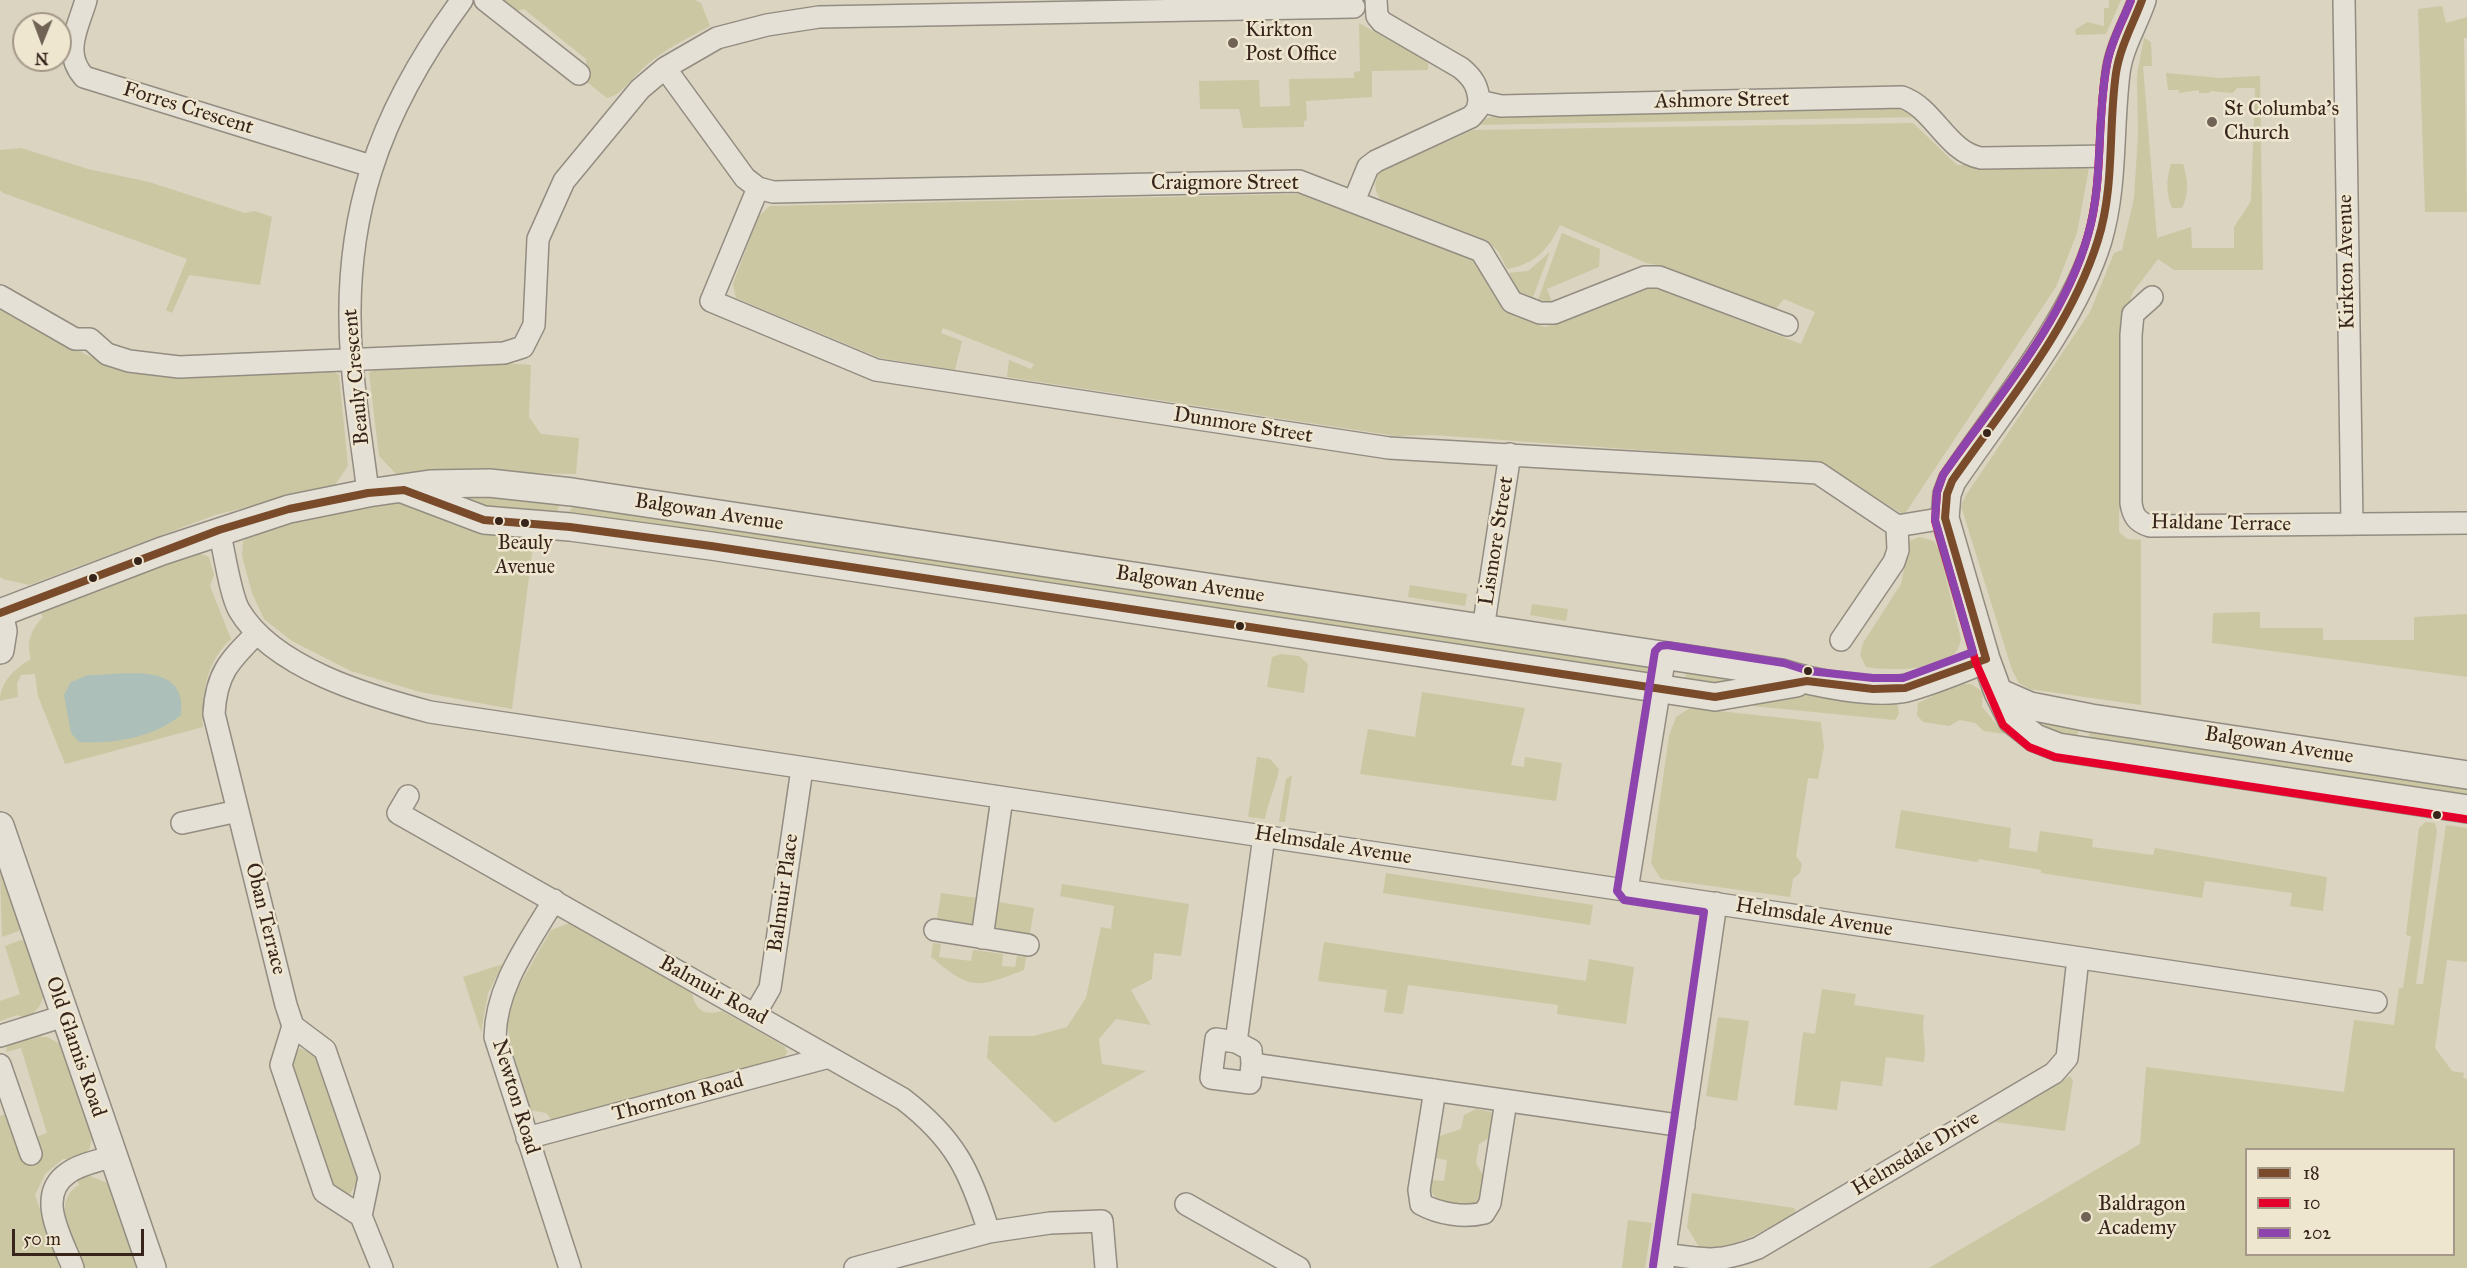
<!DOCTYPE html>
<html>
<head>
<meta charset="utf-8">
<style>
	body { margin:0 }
	#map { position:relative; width:2467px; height:1268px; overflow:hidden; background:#dbd4c1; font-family:"IM FELL Great Primer",serif }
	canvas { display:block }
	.legend { position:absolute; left:2245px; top:1148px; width:210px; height:108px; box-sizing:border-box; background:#efe6d0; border:2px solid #a59888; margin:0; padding:8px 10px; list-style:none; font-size:18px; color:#37241b }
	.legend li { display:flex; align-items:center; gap:12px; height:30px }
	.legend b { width:30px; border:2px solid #a59888 }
	.north { position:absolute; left:12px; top:12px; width:60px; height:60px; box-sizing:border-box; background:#efe6d0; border:2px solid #a59888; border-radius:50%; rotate:181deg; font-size:16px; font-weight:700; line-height:24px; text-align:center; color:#37241b }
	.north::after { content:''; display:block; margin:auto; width:21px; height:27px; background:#706255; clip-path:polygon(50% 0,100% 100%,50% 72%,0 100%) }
	.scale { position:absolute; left:12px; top:1229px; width:132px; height:27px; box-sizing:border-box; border:3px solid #37241b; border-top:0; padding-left:8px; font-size:18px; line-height:21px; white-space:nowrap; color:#37241b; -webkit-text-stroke:4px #efe6d0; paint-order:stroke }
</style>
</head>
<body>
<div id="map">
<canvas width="2467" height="1268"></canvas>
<ul class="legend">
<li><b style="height:8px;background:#7a4b2a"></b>18</li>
<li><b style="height:8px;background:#e4002b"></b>10</li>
<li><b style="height:8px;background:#8e44ad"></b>202</li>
</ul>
<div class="north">N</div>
<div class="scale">50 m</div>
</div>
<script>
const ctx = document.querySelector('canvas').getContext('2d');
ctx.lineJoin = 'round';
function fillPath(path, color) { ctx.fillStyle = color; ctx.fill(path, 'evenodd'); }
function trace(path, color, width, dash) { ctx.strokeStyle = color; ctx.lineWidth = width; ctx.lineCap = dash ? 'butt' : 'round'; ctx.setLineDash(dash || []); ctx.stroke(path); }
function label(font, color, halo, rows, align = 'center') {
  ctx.font = font + ' "IM FELL Great Primer",serif'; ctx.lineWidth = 5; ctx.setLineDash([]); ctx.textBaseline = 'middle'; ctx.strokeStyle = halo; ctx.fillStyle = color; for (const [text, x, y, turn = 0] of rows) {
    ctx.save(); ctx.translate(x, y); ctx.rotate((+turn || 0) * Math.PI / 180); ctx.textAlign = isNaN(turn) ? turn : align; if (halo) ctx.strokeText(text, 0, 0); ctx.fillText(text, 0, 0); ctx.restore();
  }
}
fillPath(new Path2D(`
	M 497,0 L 695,0 L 701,3 L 710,26 C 684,40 657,53 636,75 C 627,84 620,95 607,98 L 587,82 L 586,59 L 524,9 L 513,12 Z
	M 2109,0 L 2121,0 L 2106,34 L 2076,35 L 2075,30 L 2087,22 L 2104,26 L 2104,8 L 2109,8 Z
	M 2442,6 L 2446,23 L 2467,17 L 2467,38 L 2464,38 L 2467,212 L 2425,212 L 2418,9 Z
	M 1359,23 L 1428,62 L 1428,70 L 1372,71 L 1372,97 L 1306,101 L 1307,120 L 1304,121 L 1304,127 L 1243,128 L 1239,109 L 1200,109 L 1199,81 L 1259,80 L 1260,107 L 1290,106 L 1289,79 L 1354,78 L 1354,72 L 1360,71 Z
	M 2144,38 L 2151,42 L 2152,66 L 2143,66 L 2157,238 L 2191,227 L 2192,248 L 2234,248 L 2234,227 L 2251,201 L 2255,88 L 2237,88 L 2233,93 L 2210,91 L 2210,93 L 2199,93 L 2199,90 L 2179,93 L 2179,90 L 2168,90 L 2166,73 L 2220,78 L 2260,76 L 2263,270 L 2174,270 L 2158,259 L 2133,292 L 2125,314 L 2124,497 L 2119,512 L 2119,532 L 2127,539 L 2141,540 L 2141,705 L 2029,689 L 2019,683 L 2012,670 L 1961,506 L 1966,495 L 2090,312 L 2114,253 L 2122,250 L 2134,198 L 2138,135 L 2137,74 Z
	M 1905,105 L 1922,117 L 1471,125 L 1498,114 Z
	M 1913,123 L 1957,165 L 2082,164 L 2089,168 L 2077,233 L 2056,287 L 1904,515 L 1821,463 L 1434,435 L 1396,436 L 1007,377 L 1009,360 L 1031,369 L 1034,364 L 943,328 L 941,333 L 962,341 L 955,370 L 880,358 L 736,298 L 733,284 L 758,217 L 770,206 L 1299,194 L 1476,260 L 1504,310 L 1516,317 L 1545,327 L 1645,288 L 1659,289 L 1801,344 L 1815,312 L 1784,299 L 1775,310 L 1663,266 L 1646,263 L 1560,225 C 1548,250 1535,264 1507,269 L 1498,251 L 1486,240 L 1380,199 C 1374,189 1374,183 1379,172 L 1473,130 Z
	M 21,148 L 88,169 L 149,182 L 245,213 L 255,211 L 272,217 L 260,285 L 189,275 L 172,313 L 166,310 L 187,259 L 3,193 L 0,190 L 0,150 Z
	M 2171,164 L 2183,164 C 2188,179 2189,194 2182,208 L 2172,208 C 2166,194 2166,179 2171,164 Z
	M 1562,233 L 1600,249 L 1599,267 L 1547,289 L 1552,302 L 1538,300 Z
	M 1550,252 L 1533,297 L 1518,291 L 1509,273 L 1528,271 Z
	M 0,302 L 76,346 L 84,354 L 128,368 L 328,368 L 339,375 L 348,466 L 335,485 L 215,515 L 29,585 L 3,579 L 0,577 Z
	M 488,362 L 531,365 L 529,417 L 541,434 L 579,438 L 576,474 L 444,472 L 398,476 L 379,456 L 369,373 L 379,367 Z
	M 430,489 L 563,497 L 558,509 L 561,521 L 522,518 Z
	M 383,499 C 422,503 451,512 489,524 C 504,529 517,537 534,538 L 512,709 L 420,692 L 351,671 L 292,641 L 264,619 L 252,593 L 242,556 L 243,541 L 254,532 L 254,528 Z
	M 574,503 L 1649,665 L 1649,674 L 571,518 L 570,511 Z
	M 1919,537 L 1934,541 L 1939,550 L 1961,639 C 1960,643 1958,650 1955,653 C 1938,671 1889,671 1866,667 L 1860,655 L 1863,643 L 1901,584 L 1910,541 Z
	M 189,549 L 209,557 L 214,575 L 210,586 L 231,639 C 205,663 202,694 203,727 L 65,764 L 38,696 L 35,674 L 21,675 L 17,683 L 18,697 L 0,701 C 0,681 16,668 31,659 C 26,641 31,630 43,617 L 38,610 Z
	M 1410,585 L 1467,594 L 1465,606 L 1408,597 Z
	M 1532,604 L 1568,609 L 1566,621 L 1530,615 Z
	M 2260,612 L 2260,628 L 2323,628 L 2323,640 L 2414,640 L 2414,617 L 2467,614 L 2467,677 L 2212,643 L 2213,613 Z
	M 1281,654 L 1299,656 L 1308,664 L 1304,693 L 1267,687 L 1272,657 Z
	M 1686,670 L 1775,676 L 1728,692 L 1685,682 Z
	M 1957,684 L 1971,684 L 1983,692 L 1982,707 L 2005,734 L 1984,731 L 1975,723 L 1960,720 L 1949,726 L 1923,722 L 1917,715 L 1918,703 Z
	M 1807,691 L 1891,700 L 1898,706 L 1899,714 L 1895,720 L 1753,706 L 1752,700 Z
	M 1422,692 L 1525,708 L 1511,765 L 1524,767 L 1525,757 L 1562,763 L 1556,801 L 1360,774 L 1368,729 L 1415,737 Z
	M 2016,706 L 2082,723 L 2077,735 L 2079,746 L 2051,740 Z
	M 1690,708 L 1821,722 L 1824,747 L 1818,779 L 1808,778 L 1796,856 L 1802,864 L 1800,873 L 1793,879 L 1790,897 L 1661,879 L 1651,863 L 1669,736 L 1676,717 Z
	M 2093,727 L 2467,779 L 2467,803 L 2090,741 L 2089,734 Z
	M 1257,757 L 1270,759 L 1279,769 C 1276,787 1268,801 1265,819 L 1248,817 Z
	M 1292,775 L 1285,822 L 1279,822 L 1286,779 Z
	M 1901,810 L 2011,828 L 2009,848 L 2037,852 L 2040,831 L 2093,839 L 2092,847 L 2153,855 L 2155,848 L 2327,877 L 2323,911 L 2290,906 L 2292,893 L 2205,881 L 2202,898 L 2041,873 L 2041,870 L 1979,859 L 1977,862 L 1895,848 Z
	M 2426,822 L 2435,823 L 2437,831 L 2416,984 L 2423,984 L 2446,825 L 2467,828 L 2467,962 L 2447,960 L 2435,1048 L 2452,1071 L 2464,1073 L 2463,1078 L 2467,1079 L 2467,1268 L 1929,1268 L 2140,1144 L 2146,1067 L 2344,1092 L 2354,1020 L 2394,1025 L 2399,988 L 2403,988 L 2411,936 L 2406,935 L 2419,828 ZM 2246,1150 L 2454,1150 L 2454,1254 L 2246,1254 Z
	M 0,873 L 7,878 L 22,923 L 19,931 L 2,937 Z
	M 1386,873 L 1593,905 L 1590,925 L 1383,893 Z
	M 1062,884 L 1189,904 L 1181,956 L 1154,953 L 1152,979 L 1131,990 L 1151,1025 L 1116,1019 L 1099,1039 L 1102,1064 L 1146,1071 L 1055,1123 L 987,1058 L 989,1036 L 1034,1036 L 1067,1027 L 1086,998 L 1101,927 L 1111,929 L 1114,906 L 1060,896 Z
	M 941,893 L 977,898 L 973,925 L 937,919 Z
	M 999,902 L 1034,908 L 1030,934 L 995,928 Z
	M 569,923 L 692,993 C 695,1011 706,1016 722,1011 L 784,1046 L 787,1052 L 784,1058 L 768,1062 L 769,1068 L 556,1125 L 546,1113 L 530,1110 L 510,1043 L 507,1020 L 512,998 L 551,930 Z
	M 21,940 L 28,942 C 38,969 59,1002 25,1018 L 17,1015 L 0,1021 L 0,1001 L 20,994 L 5,946 Z
	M 1324,942 L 1586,981 L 1589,959 L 1634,967 L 1626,1024 L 1557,1014 L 1558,1005 L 1408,985 L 1403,1014 L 1384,1012 L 1387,990 L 1318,981 Z
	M 933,943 L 941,944 L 939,957 L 971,961 L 973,950 L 1003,954 L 1002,966 L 1015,967 L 1017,956 L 1026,957 L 1024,970 C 976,988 972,991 931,957 Z
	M 503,964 L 488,993 L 481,1032 L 463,977 Z
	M 1822,989 L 1856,994 L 1854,1005 L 1924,1015 C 1921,1032 1927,1046 1924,1062 L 1886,1057 L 1882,1086 L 1841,1081 L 1837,1110 L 1794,1105 L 1803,1032 L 1815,1034 Z
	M 1718,1017 L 1749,1021 L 1737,1101 L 1706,1096 Z
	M 34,1036 L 47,1037 L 62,1045 L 94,1131 L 89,1150 L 74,1159 L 63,1159 L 45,1174 L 35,1195 L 60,1268 L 0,1268 L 0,1116 L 7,1114 L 22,1160 L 38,1155 L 33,1138 L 47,1133 L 21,1048 L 6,1052 L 7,1046 Z
	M 300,1048 L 314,1055 L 358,1180 L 350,1194 L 334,1189 L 292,1062 Z
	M 2070,1076 L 2073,1080 L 2065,1131 L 1995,1122 Z
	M 1476,1109 L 1491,1112 L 1496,1122 L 1494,1135 L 1479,1144 L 1476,1163 L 1486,1181 L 1483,1196 L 1477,1203 L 1468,1207 L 1440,1203 L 1429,1189 L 1431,1180 L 1444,1181 L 1447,1160 L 1434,1158 L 1436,1137 L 1461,1129 L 1464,1115 Z
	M 90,1176 L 113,1185 L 140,1268 L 83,1268 C 74,1243 49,1203 79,1185 L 77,1180 Z
	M 1692,1193 L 1794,1208 L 1796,1213 C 1762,1231 1738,1249 1699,1247 L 1687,1227 Z
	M 1628,1220 L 1652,1223 L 1645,1268 L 1622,1268 Z`), '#cac7a2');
fillPath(new Path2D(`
	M 88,675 C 124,675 188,660 181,715 C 153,738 114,744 79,742 L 71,733 L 64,695 L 71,682 Z`), '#acc0b9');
const minor = new Path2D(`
	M 86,0 C 78,28 62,52 84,77 L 371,166
	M 485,0 L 579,74
	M 1376,0 L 1377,16 L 1382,22 L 1461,68 C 1473,78 1478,86 1479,101
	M 2344,0 L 2352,524
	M 665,68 L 745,178 L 758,188 L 773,192 L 1299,181 L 1481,251 L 1512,302 L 1540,313 L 1554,313 L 1645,277 L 1659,277 L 1787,325
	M 758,188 L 711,301 L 876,370 L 1389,448 L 1818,473 L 1897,526
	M 1354,201 L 1368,167 L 1376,161 L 1471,117 L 1477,110 L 1479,101 L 1501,106 L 1902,97 C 1934,108 1947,152 1981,158 L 2112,156
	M 0,296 L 75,339 L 90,339 L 107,354 L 129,361 L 179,367 L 504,353 L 523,347 L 534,325 L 538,239 L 564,181 L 640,89 L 665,68 L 717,38 L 767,25 L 819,17 L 1354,7
	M 2152,297 L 2133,314 L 2131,335 L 2131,503 C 2133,516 2137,522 2150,526 L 2467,523
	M 368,493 C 363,449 355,405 352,362 C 340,220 379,112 462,0
	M 219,530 C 224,550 230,594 239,610 C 273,668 369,696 430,712 L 2376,1002
	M 1483,629 L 1510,454
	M 257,633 C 229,661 216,674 214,714 L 286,1005 L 293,1026 L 325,1050 L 369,1177 L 361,1216 L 324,1192 L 281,1065 L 293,1026
	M 1841,640 L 1894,562 L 1898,550 L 1897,526 L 1945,518
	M 408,796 L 398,813 L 903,1099 C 955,1139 970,1171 989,1232
	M 182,823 L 238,811
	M 1264,836 L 1236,1042 L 1251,1050 L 1252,1064 L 1684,1126
	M 1627,890 L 1665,655
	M 554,900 C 529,943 496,985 495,1037 L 570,1268
	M 935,930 L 1028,945
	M 982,938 L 1002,798
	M 755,1014 L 770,988 L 802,769
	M 0,1036 L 64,1016
	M 1236,1042 L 1216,1039 L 1211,1078 L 1250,1083 L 1252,1064
	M 0,1065 L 31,1154
	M 1435,1090 L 1419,1190 L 1421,1204 C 1439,1214 1464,1218 1484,1213 L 1490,1203 L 1506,1101
	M 527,1138 L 829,1057
	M 1186,1204 L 1299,1268
	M 361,1216 L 382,1268
	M 1665,1254 C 1705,1260 1719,1263 1758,1248 L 2054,1073 L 2067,1058 L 2078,958
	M 1663,1267 L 1716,903
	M 73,1268 C 63,1240 34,1196 68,1173 C 80,1164 99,1161 113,1156
	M 855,1268 L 989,1232 L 1050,1223 L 1102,1221 L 1106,1268`);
const tertiary = new Path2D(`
	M 2142,0 C 2134,24 2119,47 2116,73 C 2109,129 2114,185 2098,240 C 2073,322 2000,410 1952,481 L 1947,494 L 1945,518 L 1986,659 L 1998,692 L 2012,720 L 2035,738 L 2058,747 L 2467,809
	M 405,490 L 484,520 L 570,527 L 711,546 L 1715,697 L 1796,683
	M 0,613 L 162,551 L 289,509 L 368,493 L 430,484 L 489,483 L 572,492 L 1782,673 C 1813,683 1875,695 1906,688 C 1933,681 1960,669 1986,659
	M 0,617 L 3,631 L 0,650
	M 1998,692 L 2030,706 L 2091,718 L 2467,775
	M 0,826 L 152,1268`);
trace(minor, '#938c81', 24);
trace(tertiary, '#938c81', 30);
trace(minor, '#e4e0d6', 21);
trace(tertiary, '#e4e0d6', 27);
trace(new Path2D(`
	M 0,613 L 219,530 L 289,509 L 368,493 L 404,490 L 484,520 L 570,527 L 711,546 L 1715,697 L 1807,681 L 1873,689 L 1905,688 L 1986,659
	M 1986,659 L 1945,518 L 1947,494 L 1952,481 C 2005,405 2070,330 2098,240 C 2115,186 2108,128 2116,73 C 2120,47 2133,24 2142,0`), '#7a4b2a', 8);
trace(new Path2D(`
	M 2131,0 C 2123,21 2111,41 2107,64 C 2096,120 2104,179 2088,235 C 2064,322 1994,402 1943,475 L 1937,492 L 1935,521 L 1976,663 L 2003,725 L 2029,747 L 2055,757 L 2465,819`), '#e4002b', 8);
trace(new Path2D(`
	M 1653,1266 L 1704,912 L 1624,900 L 1617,891 L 1655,651 L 1660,646 L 1667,645 L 1784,663 L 1809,671 L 1873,678 L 1903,678 L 1973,652 L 1935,520 L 1937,492 L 1943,475 C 1994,402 2064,322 2088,235 C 2104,179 2096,120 2107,64 C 2111,41 2123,21 2131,0`), '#8e44ad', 8);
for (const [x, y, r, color] of [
	[1233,43,6,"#706255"],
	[2212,122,6,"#706255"],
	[1987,433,5,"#37241b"],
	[499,521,5,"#37241b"],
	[525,523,5,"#37241b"],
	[138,561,5,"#37241b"],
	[93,578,5,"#37241b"],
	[1240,626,5,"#37241b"],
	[1808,671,5,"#37241b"],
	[2437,815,5,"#37241b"],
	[2086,1217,6,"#706255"]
]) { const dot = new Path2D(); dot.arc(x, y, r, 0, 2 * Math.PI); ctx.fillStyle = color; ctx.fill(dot); trace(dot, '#efe6d0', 2); }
label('20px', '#37241b', '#efe6d0', [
	["Beauly",525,544],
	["Avenue",525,568]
]);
label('21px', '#37241b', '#efe6d0', [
	["Kirkton",1245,31],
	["Post Office",1245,55],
	["St Columba's",2224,110],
	["Church",2224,134],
	["Baldragon",2098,1205],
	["Academy",2098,1229]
], 'left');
label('21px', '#37241b', '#efe6d0', [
	["Ashmore Street",1722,101,-1],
	["Forres Crescent",188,109,17],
	["Craigmore Street",1225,184],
	["Kirkton Avenue",2347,262,-91],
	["Beauly Crescent",357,377,-95],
	["Dunmore Street",1243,426,9],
	["Balgowan Avenue",709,513,9],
	["Haldane Terrace",2221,524,1],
	["Lismore Street",1497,541,-81],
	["Balgowan Avenue",1190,585,9],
	["Balgowan Avenue",2279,746,9],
	["Helmsdale Avenue",1333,846,9],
	["Balmuir Place",784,893,-82],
	["Helmsdale Avenue",1814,918,9],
	["Oban Terrace",265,919,76],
	["Balmuir Road",713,991,29],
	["Old Glamis Road",75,1047,71],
	["Newton Road",515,1097,73],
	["Thornton Road",678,1098,-15],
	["Helmsdale Drive",1916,1154,-31]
]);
</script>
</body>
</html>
